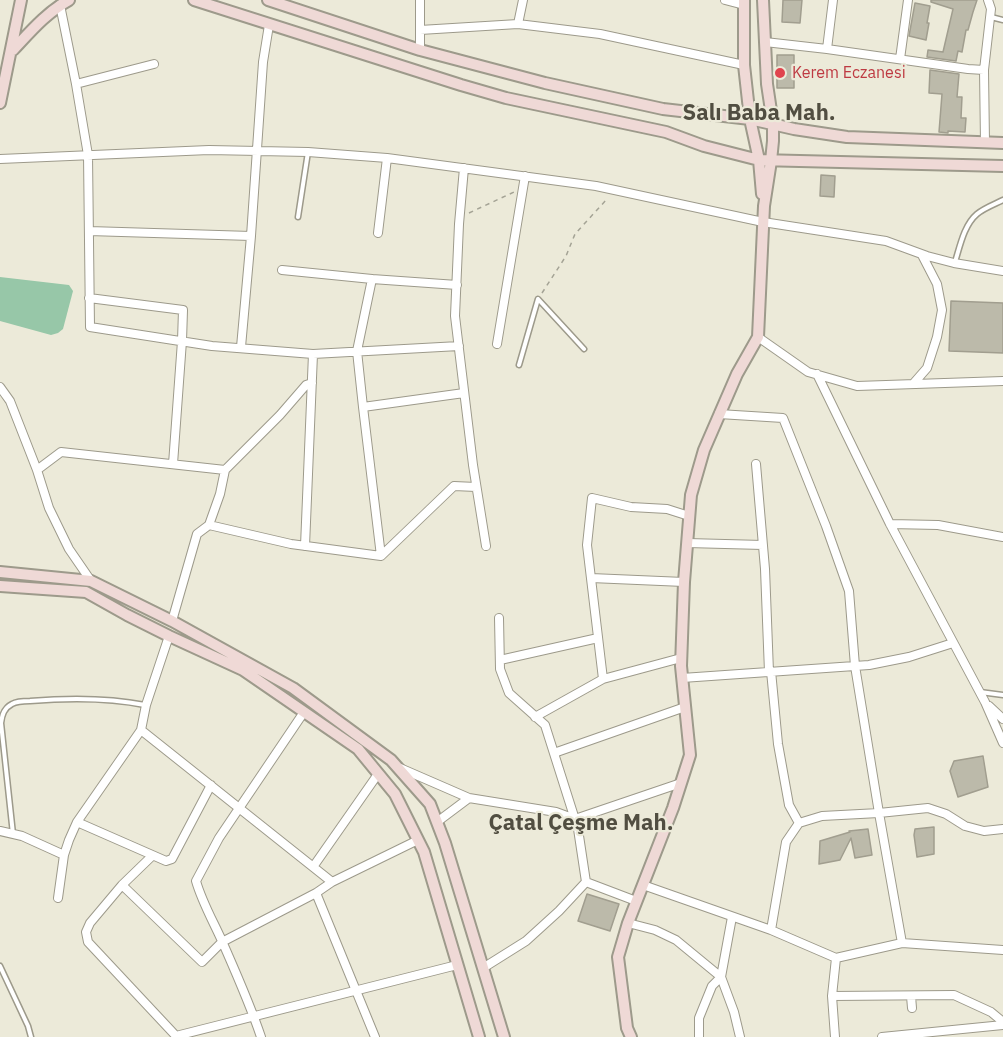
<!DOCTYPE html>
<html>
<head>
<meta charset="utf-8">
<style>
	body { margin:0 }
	canvas { display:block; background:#ecead9 }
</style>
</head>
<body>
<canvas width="1003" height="1037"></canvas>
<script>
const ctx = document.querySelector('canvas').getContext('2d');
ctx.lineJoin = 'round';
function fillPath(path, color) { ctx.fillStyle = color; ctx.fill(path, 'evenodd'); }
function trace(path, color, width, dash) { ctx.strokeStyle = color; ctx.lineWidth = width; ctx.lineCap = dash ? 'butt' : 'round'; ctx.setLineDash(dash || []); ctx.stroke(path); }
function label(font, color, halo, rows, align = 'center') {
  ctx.font = font + ' "IBM Plex Sans",sans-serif'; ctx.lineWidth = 4.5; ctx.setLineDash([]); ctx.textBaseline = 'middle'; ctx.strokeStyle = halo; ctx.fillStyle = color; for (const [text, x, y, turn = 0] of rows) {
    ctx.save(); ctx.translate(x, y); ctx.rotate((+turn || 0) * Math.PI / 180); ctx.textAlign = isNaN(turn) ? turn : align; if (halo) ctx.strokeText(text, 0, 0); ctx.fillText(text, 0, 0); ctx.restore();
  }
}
fillPath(new Path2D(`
	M 0,277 L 69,285 L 73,291 L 63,329 L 58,333 L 51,335 L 0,321 Z`), '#97c7a8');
const building = new Path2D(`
	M 783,0 L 802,0 L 800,23 L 782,22 Z
	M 931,0 L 977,0 L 973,12 L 968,30 L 966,30 L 962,52 L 958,51 L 956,61 L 927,57 L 928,50 L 943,52 L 953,9 L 931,2 Z
	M 915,3 L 930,6 L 927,23 L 929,23 L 926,40 L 909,36 Z
	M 777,55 L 794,55 L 794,88 L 777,88 Z
	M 930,70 L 959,74 L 957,97 L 962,97 L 961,118 L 966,118 L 965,132 L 948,131 L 948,133 L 939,132 L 942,94 L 929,93 Z
	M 821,175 L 835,176 L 834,197 L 820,196 Z
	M 951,301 L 1003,303 L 1003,353 L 949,351 Z
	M 983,756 L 988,787 L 958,797 L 950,771 L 954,761 Z
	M 934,827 L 934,854 L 917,857 L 914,835 L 915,829 Z
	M 868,829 L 872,855 L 855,858 L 851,838 L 840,860 L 819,864 L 820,841 L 850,832 L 849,831 Z
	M 587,894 L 619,904 L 610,931 L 578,921 Z`);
fillPath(building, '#bcbaaa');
trace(building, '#a19e8f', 1.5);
const lane = new Path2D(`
	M 991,17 L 1003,20
	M 298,217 L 308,152
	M 955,262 C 960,246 964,225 977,214 C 984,208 995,204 1003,200
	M 519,365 L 538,299 L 584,349
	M 980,692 L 1003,695
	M 13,834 L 1,723 C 2,715 4,708 12,704 C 17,701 24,701 30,701 C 66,698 110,698 145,705
	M 0,966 L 28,1026 L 31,1037`);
const street = new Path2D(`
	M 725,0 L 744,5
	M 60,5 L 76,84 L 88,155 L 90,327 L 212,346 L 313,354 L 459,346
	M 518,24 L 523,0
	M 420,30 L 518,24 L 600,34 L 744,65
	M 765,42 L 827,49 L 968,69 L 984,70
	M 827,49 L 833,0
	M 420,50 L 420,0
	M 900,59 L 908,0
	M 76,84 L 154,64
	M 985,143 L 984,70 L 991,9 L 988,0
	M 0,159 L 209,150 L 308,152 L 387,158 L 596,186 L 763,222 L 886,241 L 927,256 L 954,263 L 1003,271
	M 464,168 L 459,224 L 455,316 L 473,465 L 486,546
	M 89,231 L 251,236
	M 378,233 L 387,158
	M 282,270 L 372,279 L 457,285
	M 372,279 L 357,351 L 363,407 L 464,393
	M 89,298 L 183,310 L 182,341 L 173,464
	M 758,337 L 808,372 L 857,386 L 1003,381
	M 497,344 L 525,176
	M 241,347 L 251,236 L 263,62 L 269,25
	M 817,374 L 890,524 L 985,702 L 1003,743
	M 913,384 L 927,368 L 937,337 L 942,310 L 937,284 L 922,255
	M 0,387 L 10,401 L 37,470 L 49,508 L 69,549 L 91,581
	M 363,407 L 381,556
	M 719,414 L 783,418 L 826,526 L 849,591 L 855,666 L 879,813 L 902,943
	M 756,464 L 765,569 L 769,672
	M 37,470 L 61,452 L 225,470 L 280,415 L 306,385 L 312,383
	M 890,524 L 938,525 L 1003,537
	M 209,525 L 220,494 L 225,470
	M 687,543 L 763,545
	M 305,546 L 313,354
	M 591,578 L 684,582
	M 499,618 L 500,669 L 509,693 L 545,725 L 578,829 L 586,882 L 636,901
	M 172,621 L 197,534 L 209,525 L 291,544 L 381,556 L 454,486 L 476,487
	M 500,660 L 598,638
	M 771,671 L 778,744 L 789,805 L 799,823
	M 682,678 L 869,665 L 909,657 L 953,643
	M 603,679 L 587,545 L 592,498 L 631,507 L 667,509 L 689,516
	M 989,706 L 1003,719
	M 535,717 L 603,679 L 681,658
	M 141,730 L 332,882 L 418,840
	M 554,753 L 685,707
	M 400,768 L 469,798 L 556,812 L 575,819 L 681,783
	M 77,822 L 166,861 L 172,859 L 211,785
	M 437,822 L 469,798
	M 0,831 L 22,836 L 64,855
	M 152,856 L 122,885 L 90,923 L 86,932 L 88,942 L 176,1036
	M 313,867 L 378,774
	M 332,882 L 316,893 L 375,1037
	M 122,885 L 202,962 L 222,942 L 316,893
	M 643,885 L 771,930 L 836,958
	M 58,898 L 64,855 L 69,840 L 77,822 L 141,730 L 146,705 L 169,636
	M 732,917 L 721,977 L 734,1012 L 740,1037
	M 628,923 L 655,930 L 676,940 L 721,977 L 712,986 L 699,1018 L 699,1037
	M 771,930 L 786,842 L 799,823 L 822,816 L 879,813 L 928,808 L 946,814 L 965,826 L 984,831 L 1003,829
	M 483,968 L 526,941 L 559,911 L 586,882
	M 832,996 L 954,995 L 991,1012 L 1003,1022
	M 911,996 L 912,1008
	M 176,1036 L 457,965
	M 261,1037 C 250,1004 236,973 222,941 C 213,921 202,902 196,881 L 219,838 L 304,712
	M 835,1037 L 832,996 L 836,958 L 902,943 L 1003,950
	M 882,1037 L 1003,1025`);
const secondary = new Path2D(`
	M 194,0 L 461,85 L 506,98 L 666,132 L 704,146 L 759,160 L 1003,166
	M 268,0 L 420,50 L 545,83 L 663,109 L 750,119 L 794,129 L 847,137 L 1003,143
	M 744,0 L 744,65 L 750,119 L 759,160 L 762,194
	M 13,50 C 30,32 47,12 69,0
	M 0,103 L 21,0
	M 0,572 L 91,581 L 172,621 L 293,688 L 391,760 L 430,804 L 445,843 L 504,1037
	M 0,586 L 86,592 L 127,615 L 169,636 L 243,670 L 358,749 L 395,794 L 424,852 L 479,1037
	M 631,1037 L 627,1028 L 618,957 L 628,923 L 673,808 L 690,755 L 681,666 L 684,582 L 691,495 L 704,450 L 737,374 L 758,337 L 764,206 L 771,161 L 773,141 L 773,124 L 767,84 L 763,0`);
trace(lane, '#9d9a8b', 7);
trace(street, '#9d9a8b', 10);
trace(secondary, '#9d9a8b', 14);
trace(new Path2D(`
	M 469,213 L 514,192
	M 542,293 L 566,256 L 575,234 L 607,199`), '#a4a395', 1.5, [4.5, 4.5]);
trace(lane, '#fff', 4);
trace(street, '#fff', 8);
trace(secondary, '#efd9d6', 10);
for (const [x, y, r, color] of [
	[780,73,6,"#e0444e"]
]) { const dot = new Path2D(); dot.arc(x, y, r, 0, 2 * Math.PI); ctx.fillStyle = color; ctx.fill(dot); trace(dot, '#ecead9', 2); }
label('16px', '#be3a42', '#ecead9', [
	["Kerem Eczanesi",792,73]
], 'left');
label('bold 22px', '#514e41', '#ecead9', [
	["Salı Baba Mah.",759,114],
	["Çatal Çeşme Mah.",581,824]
]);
</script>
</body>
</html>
